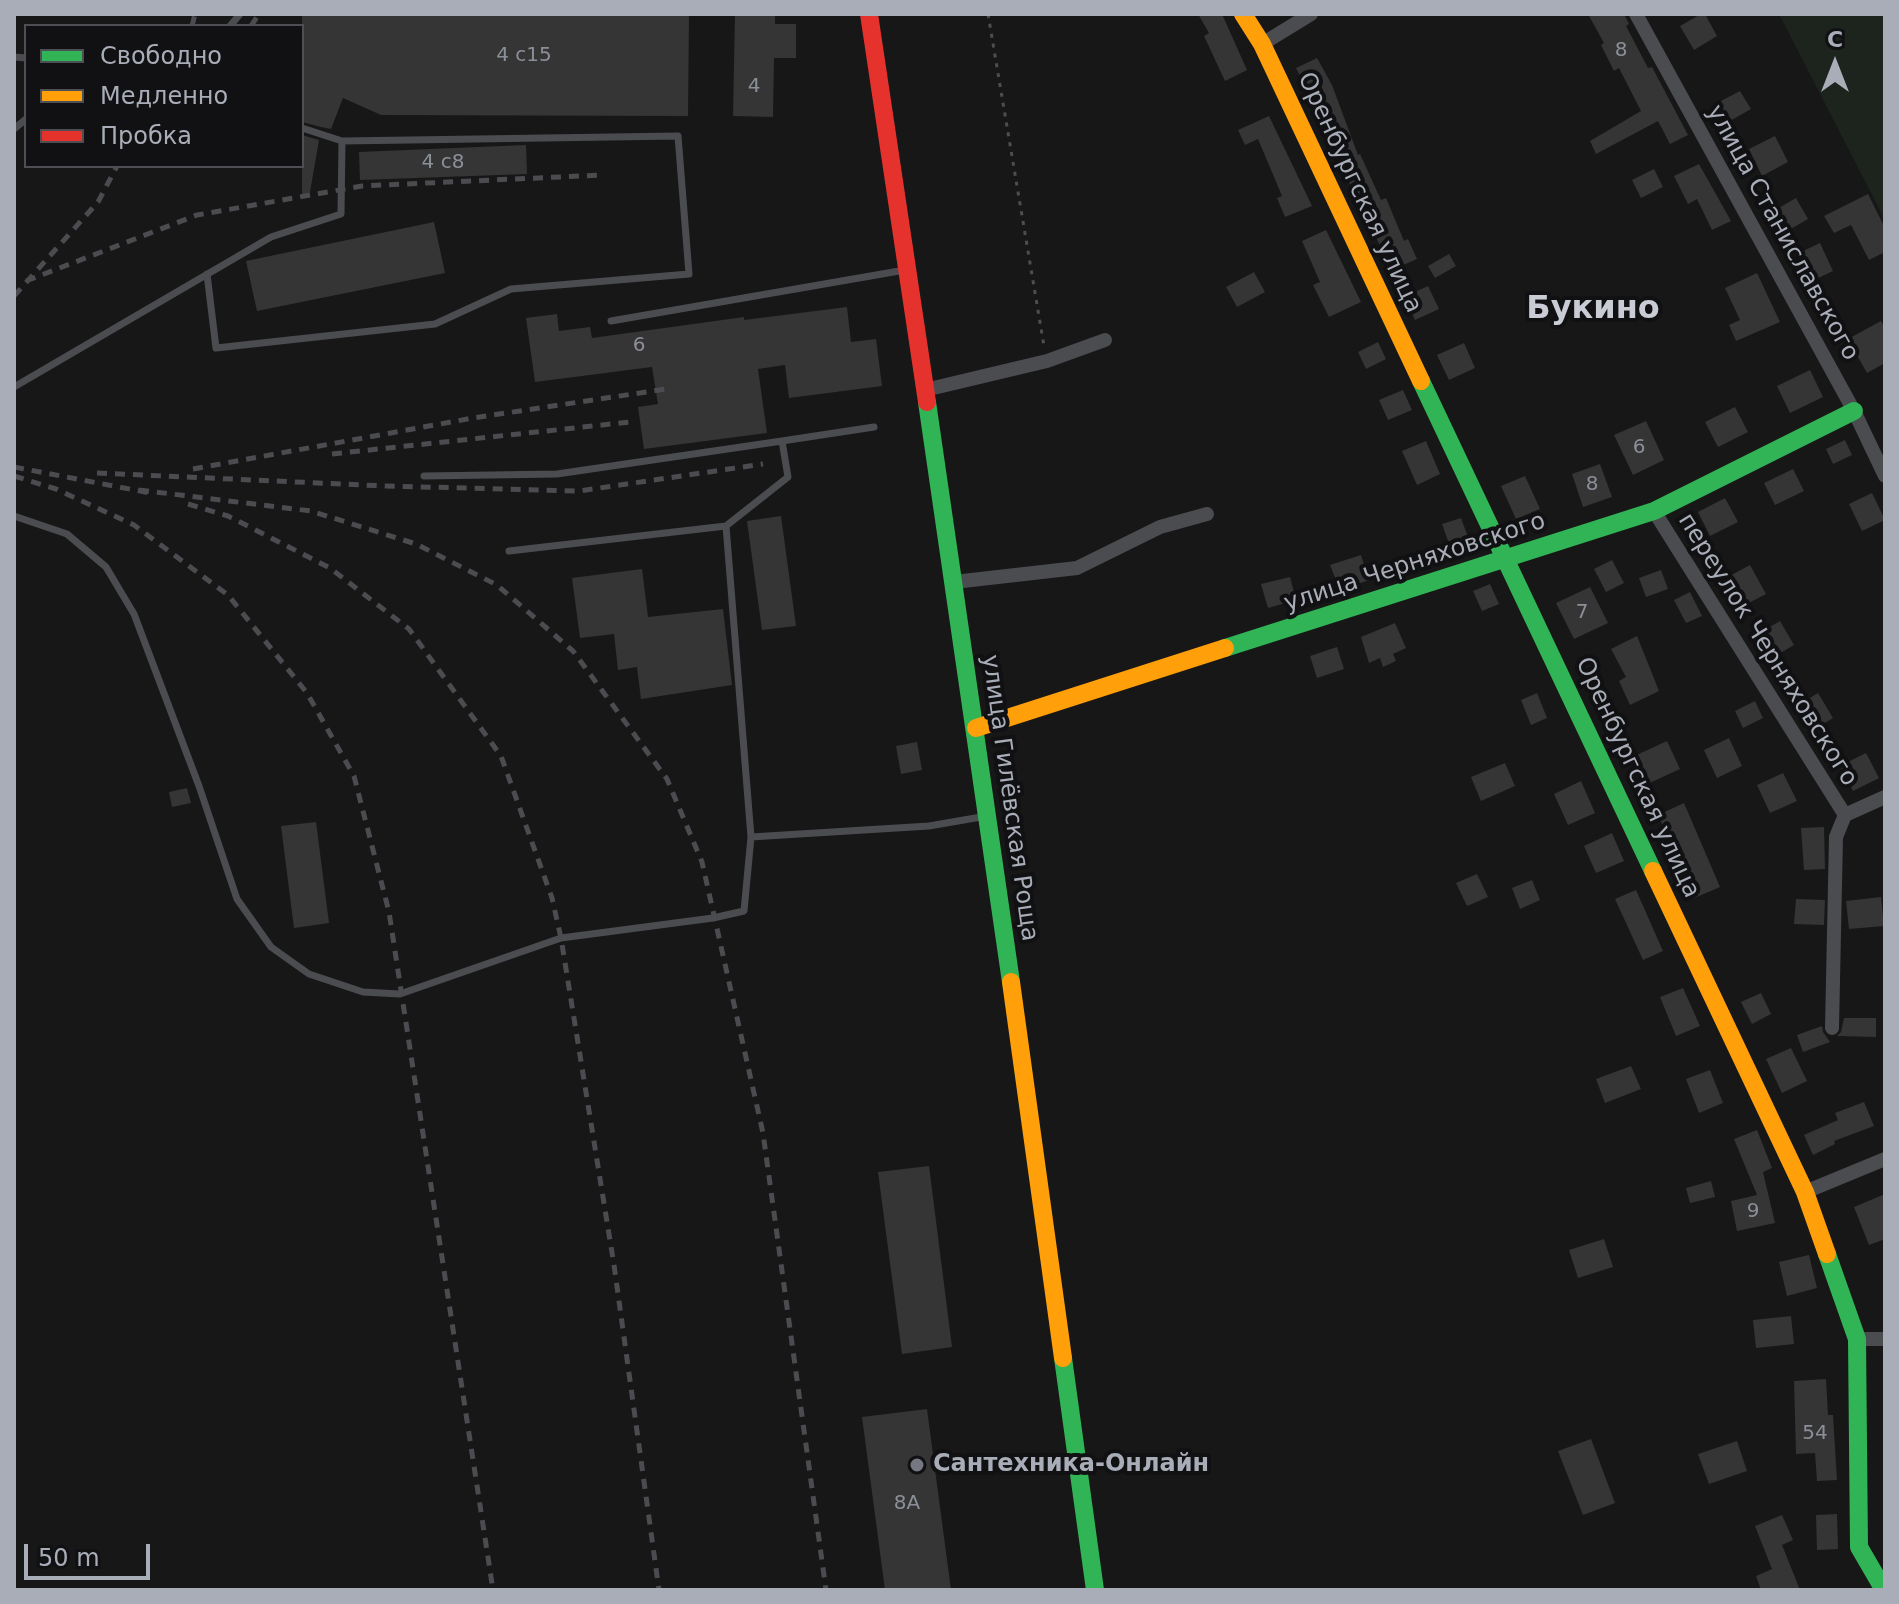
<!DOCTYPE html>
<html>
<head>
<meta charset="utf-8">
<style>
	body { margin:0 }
	#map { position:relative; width:1899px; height:1604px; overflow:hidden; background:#171717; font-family:"DejaVu Sans",sans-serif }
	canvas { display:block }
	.frame { position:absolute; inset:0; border:16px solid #a8adb8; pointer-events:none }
	.legend { position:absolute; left:24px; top:24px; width:280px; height:144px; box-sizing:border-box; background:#111113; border:2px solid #4d4f55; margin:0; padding:10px 14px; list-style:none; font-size:24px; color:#a8adb8 }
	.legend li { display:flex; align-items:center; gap:16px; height:40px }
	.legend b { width:40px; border:2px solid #4d4f55 }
	.north { position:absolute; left:1795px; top:24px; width:80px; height:80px; -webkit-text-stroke:6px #111113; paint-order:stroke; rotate:0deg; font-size:22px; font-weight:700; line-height:32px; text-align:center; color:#a8adb8 }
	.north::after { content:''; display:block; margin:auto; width:28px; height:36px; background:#a8adb8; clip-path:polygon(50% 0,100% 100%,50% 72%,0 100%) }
	.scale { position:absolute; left:24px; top:1544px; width:126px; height:36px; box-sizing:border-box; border:4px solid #a8adb8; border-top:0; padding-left:10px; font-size:24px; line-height:28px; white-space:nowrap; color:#a8adb8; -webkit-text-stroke:6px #111113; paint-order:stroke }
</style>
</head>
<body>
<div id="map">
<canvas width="1899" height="1604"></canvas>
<div class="frame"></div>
<ul class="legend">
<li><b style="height:10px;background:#30b455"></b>Свободно</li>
<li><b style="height:10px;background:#ff9f0a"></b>Медленно</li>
<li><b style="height:10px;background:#e5322d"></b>Пробка</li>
</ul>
<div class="north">С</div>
<div class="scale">50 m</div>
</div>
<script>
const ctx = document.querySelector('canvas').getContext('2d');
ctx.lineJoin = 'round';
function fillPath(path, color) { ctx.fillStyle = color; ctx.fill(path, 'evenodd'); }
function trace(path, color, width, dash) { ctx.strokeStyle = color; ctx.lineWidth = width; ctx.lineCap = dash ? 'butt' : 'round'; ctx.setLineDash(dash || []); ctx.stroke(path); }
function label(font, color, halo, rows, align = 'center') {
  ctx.font = font + ' "DejaVu Sans",sans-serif'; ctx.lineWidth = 8; ctx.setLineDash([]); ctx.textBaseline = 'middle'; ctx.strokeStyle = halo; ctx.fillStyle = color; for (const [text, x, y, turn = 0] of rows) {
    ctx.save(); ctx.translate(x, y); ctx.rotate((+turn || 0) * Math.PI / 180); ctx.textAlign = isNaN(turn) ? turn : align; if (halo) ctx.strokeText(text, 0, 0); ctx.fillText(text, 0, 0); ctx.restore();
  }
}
fillPath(new Path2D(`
	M 1779,14 L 1885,14 L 1885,220 Z`), '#1d241e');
fillPath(new Path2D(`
	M 302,14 L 689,14 L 688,116 L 381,115 L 343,98 L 331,129 L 321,127 L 302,122 Z
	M 735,14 L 775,14 L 775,24 L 796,24 L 796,58 L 774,58 L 773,117 L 733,116 Z
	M 1198,14 L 1222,14 L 1247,70 L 1225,81 L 1204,36 L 1209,33 Z
	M 1588,14 L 1624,14 L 1629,24 L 1626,26 L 1648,68 L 1652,67 L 1688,135 L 1670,144 L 1658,121 L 1596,154 L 1590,141 L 1641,111 L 1619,68 L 1614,71 L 1601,45 L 1604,43 Z
	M 1701,14 L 1705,14 L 1717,36 L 1694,50 L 1680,26 Z
	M 1317,58 L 1332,85 L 1358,155 L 1360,154 L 1381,200 L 1386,198 L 1404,241 L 1408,239 L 1417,259 L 1392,270 L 1323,129 L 1320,130 L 1312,109 L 1316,107 L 1296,68 Z
	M 1740,91 L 1751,109 L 1730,121 L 1719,102 Z
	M 1269,116 L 1312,206 L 1285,217 L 1277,198 L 1282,196 L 1258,139 L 1245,145 L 1238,130 Z
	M 302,135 L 319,140 L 309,198 L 302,197 Z
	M 1775,136 L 1788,162 L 1762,176 L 1749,149 Z
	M 526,145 L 527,174 L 360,180 L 359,152 Z
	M 1699,164 L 1731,221 L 1712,230 L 1697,199 L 1688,204 L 1674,176 Z
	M 1654,169 L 1663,187 L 1641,198 L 1632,180 Z
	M 1868,194 L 1885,228 L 1885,252 L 1869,260 L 1851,225 L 1834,233 L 1824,216 Z
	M 1796,198 L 1808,219 L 1789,230 L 1777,209 Z
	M 434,222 L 445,273 L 257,311 L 246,261 Z
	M 1326,230 L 1361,302 L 1329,317 L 1313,285 L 1320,282 L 1302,241 Z
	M 1820,243 L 1833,271 L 1814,280 L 1801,252 Z
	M 1449,254 L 1456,266 L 1435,278 L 1428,266 Z
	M 1254,272 L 1265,292 L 1237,307 L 1226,287 Z
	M 1757,273 L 1780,322 L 1736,341 L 1729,325 L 1740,320 L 1725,288 Z
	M 1428,286 L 1439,309 L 1415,320 L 1404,297 Z
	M 847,307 L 851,342 L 876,339 L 882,386 L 789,398 L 785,365 L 758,369 L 767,433 L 644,449 L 638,407 L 658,404 L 652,367 L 535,382 L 526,318 L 557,314 L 559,331 L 590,327 L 592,338 L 744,317 L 744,320 Z
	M 1881,321 L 1885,328 L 1885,363 L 1867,373 L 1848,339 Z
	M 1378,342 L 1386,359 L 1366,369 L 1358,352 Z
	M 1464,343 L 1475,368 L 1449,380 L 1437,355 Z
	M 1810,370 L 1823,397 L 1790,413 L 1777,386 Z
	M 1403,390 L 1412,410 L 1388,420 L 1379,400 Z
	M 1735,407 L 1748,432 L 1718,447 L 1705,422 Z
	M 1646,421 L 1664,460 L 1633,475 L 1614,435 Z
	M 1845,440 L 1852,455 L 1833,464 L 1826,449 Z
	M 1426,441 L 1440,474 L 1417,485 L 1402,451 Z
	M 1600,464 L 1612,497 L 1583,507 L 1572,474 Z
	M 1793,469 L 1804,491 L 1775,505 L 1764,483 Z
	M 1525,476 L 1540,509 L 1516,519 L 1501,486 Z
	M 1872,493 L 1885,520 L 1862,531 L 1849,504 Z
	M 1725,498 L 1738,522 L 1710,536 L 1698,512 Z
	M 781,516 L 796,626 L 762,630 L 747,521 Z
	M 1461,518 L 1471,545 L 1452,552 L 1442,524 Z
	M 1361,555 L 1369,580 L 1340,590 L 1330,565 Z
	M 1612,560 L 1624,583 L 1606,592 L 1594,569 Z
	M 1750,565 L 1766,594 L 1741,607 L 1726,578 Z
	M 642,569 L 648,617 L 723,609 L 732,685 L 641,699 L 637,667 L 618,670 L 614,634 L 580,638 L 572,578 Z
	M 1661,570 L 1668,589 L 1646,597 L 1639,578 Z
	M 1290,577 L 1296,600 L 1268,608 L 1261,584 Z
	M 1490,584 L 1499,604 L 1482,611 L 1473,591 Z
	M 1590,587 L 1608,623 L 1574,639 L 1556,603 Z
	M 1690,592 L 1702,616 L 1686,623 L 1674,600 Z
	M 1780,621 L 1794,645 L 1770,659 L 1756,635 Z
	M 1395,623 L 1406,648 L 1393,654 L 1396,661 L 1383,667 L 1380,658 L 1369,663 L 1361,637 Z
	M 1637,636 L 1659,691 L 1630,705 L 1619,681 L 1626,677 L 1611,649 Z
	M 1337,647 L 1344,669 L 1317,678 L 1310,656 Z
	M 1537,693 L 1547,718 L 1531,725 L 1521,700 Z
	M 1818,693 L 1833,718 L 1813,730 L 1798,705 Z
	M 1755,701 L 1763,718 L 1743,728 L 1735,711 Z
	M 1729,738 L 1742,766 L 1717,778 L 1704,750 Z
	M 1667,741 L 1680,769 L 1643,786 L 1630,758 Z
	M 917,742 L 922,770 L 901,774 L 896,746 Z
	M 1866,753 L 1879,778 L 1853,791 L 1840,766 Z
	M 1505,763 L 1515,786 L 1481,801 L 1471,777 Z
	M 1783,773 L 1797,801 L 1770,813 L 1757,785 Z
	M 1581,781 L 1595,813 L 1568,825 L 1554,794 Z
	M 187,788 L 191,803 L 172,807 L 169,792 Z
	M 1684,803 L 1720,887 L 1692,899 L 1680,872 L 1684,871 L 1658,815 Z
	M 316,822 L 329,923 L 294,928 L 281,826 Z
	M 1824,827 L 1825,869 L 1804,870 L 1801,828 Z
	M 1612,833 L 1624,861 L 1596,873 L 1584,846 Z
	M 1477,874 L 1488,897 L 1467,906 L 1456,883 Z
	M 1532,880 L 1540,900 L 1520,909 L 1512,888 Z
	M 1636,890 L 1663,951 L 1643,960 L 1615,899 Z
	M 1881,897 L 1884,926 L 1849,929 L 1846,901 Z
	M 1796,899 L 1825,900 L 1824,925 L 1794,924 Z
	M 1683,988 L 1700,1026 L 1676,1036 L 1660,997 Z
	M 1761,993 L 1771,1014 L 1752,1024 L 1741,1002 Z
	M 1844,1018 L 1876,1018 L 1876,1037 L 1837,1036 L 1841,1032 Z
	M 1822,1026 L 1823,1032 L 1830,1042 L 1803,1052 L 1797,1035 Z
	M 1791,1048 L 1807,1081 L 1782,1093 L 1766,1059 Z
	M 1631,1066 L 1641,1089 L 1605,1103 L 1596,1079 Z
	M 1710,1070 L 1723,1103 L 1699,1113 L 1686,1079 Z
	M 1864,1102 L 1874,1126 L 1834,1141 L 1835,1144 L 1813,1155 L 1804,1135 L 1838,1120 L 1835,1113 Z
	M 1757,1130 L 1772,1168 L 1763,1172 L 1775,1223 L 1737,1231 L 1731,1201 L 1757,1195 L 1734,1139 Z
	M 929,1166 L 952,1347 L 902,1354 L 878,1172 Z
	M 1711,1181 L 1715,1197 L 1690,1203 L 1686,1188 Z
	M 1885,1194 L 1885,1239 L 1869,1245 L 1854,1207 Z
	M 1604,1239 L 1613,1267 L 1578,1278 L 1569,1250 Z
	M 1809,1255 L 1817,1288 L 1787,1296 L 1779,1262 Z
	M 1791,1316 L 1794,1344 L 1756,1348 L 1753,1320 Z
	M 1826,1379 L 1828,1415 L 1833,1415 L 1837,1480 L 1817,1481 L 1815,1453 L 1796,1454 L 1794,1381 Z
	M 927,1409 L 951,1590 L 885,1590 L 862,1417 Z
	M 1591,1439 L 1615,1503 L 1583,1515 L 1558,1451 Z
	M 1737,1441 L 1747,1471 L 1709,1484 L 1698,1454 Z
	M 1837,1514 L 1838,1549 L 1817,1550 L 1816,1515 Z
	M 1782,1515 L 1793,1540 L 1782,1545 L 1800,1590 L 1761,1590 L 1756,1576 L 1772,1569 L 1755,1526 Z`), '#353536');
trace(new Path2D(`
	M 988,14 L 1044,346`), '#4d4e52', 3, [4, 6]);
trace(new Path2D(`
	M 230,26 L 240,14
	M 14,57 L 26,58
	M 302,128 L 342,141
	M 14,129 L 26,119
	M 611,321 L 905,270
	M 14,387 L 271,237 L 341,214 L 342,141 L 678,136 L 689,274 L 511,289 L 435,324 L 216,348 L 207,274
	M 782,441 L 874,427
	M 424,476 L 557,474 L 782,441 L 788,477 L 726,526
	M 14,516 L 67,534 L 106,567 L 134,614 L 199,786 L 237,899 L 271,947 L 309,974 L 363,992 L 400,994 L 561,938 L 713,918 L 744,911 L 751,837 L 929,826 L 987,816
	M 509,551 L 726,526 L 751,837`), '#4b4c50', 7);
trace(new Path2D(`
	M 1636,14 L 1854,411 L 1885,476
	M 1262,44 L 1311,14
	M 925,390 L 1047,361 L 1105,340
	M 1654,511 L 1845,815 L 1885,797
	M 954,582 L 1077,568 L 1160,527 L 1207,514
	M 1832,1028 L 1836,837 L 1845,815
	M 1805,1192 L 1885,1159
	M 1857,1339 L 1885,1339`), '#4b4c50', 14);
trace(new Path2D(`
	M 1421,381 L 1653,871
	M 927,402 L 1011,982
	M 1225,648 L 1654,511 L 1854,411
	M 1827,1254 L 1857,1339 L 1859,1547 L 1884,1590
	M 1063,1358 L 1095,1590`), '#30b455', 18);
trace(new Path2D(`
	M 1243,14 L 1262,44 L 1421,381
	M 976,728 L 1225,648
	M 1653,871 L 1805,1192 L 1827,1254
	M 1011,982 L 1063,1358`), '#ff9f0a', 18);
trace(new Path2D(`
	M 869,14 L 927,402`), '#e5322d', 18);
trace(new Path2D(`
	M 192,26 L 195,14
	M 251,26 L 259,14
	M 26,281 L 197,215 L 362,186 L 602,175
	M 14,296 L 98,202 L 117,166
	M 332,454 L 630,422
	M 14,467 L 150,493
	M 193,469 L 473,418 L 666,389
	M 97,473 L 386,486 L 579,491 L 763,464
	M 14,476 L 56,489 L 134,525 L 228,595 L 307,693 L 354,776 L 389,912 L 493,1590
	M 139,490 L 311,511 L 416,544 L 497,585 L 573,651 L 667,779 L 702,862 L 763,1133 L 826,1590
	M 188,504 L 228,516 L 330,568 L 409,629 L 501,756 L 552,898 L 561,938 L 614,1265 L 659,1590`), '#4b4c4f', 5, [10, 8]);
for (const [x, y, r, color] of [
	[917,1465,8,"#757880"]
]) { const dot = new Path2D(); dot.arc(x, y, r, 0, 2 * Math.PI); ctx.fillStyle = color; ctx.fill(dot); trace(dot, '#111113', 3); }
label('20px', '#8b8f98', null, [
	["8",1621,51],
	["4 с15",524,56],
	["4",754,87],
	["4 с8",443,163],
	["6",639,346],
	["6",1639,448],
	["8",1592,485],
	["7",1582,613],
	["9",1753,1212],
	["54",1815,1434],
	["8А",907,1504]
]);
label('24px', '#a8adb8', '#111113', [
	["Оренбургская улица",1359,193,65],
	["улица Станиславского",1782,233,61],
	["улица Черняховского",1415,563,-18],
	["переулок Черняховского",1767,650,58],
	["Оренбургская улица",1637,778,65],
	["улица Гилёвская Роща",1009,798,82]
]);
label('bold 24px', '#a8adb8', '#111113', [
	["Сантехника-Онлайн",933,1465]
], 'left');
label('bold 32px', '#c9ccd4', '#111113', [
	["Букино",1593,310]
]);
</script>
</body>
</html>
